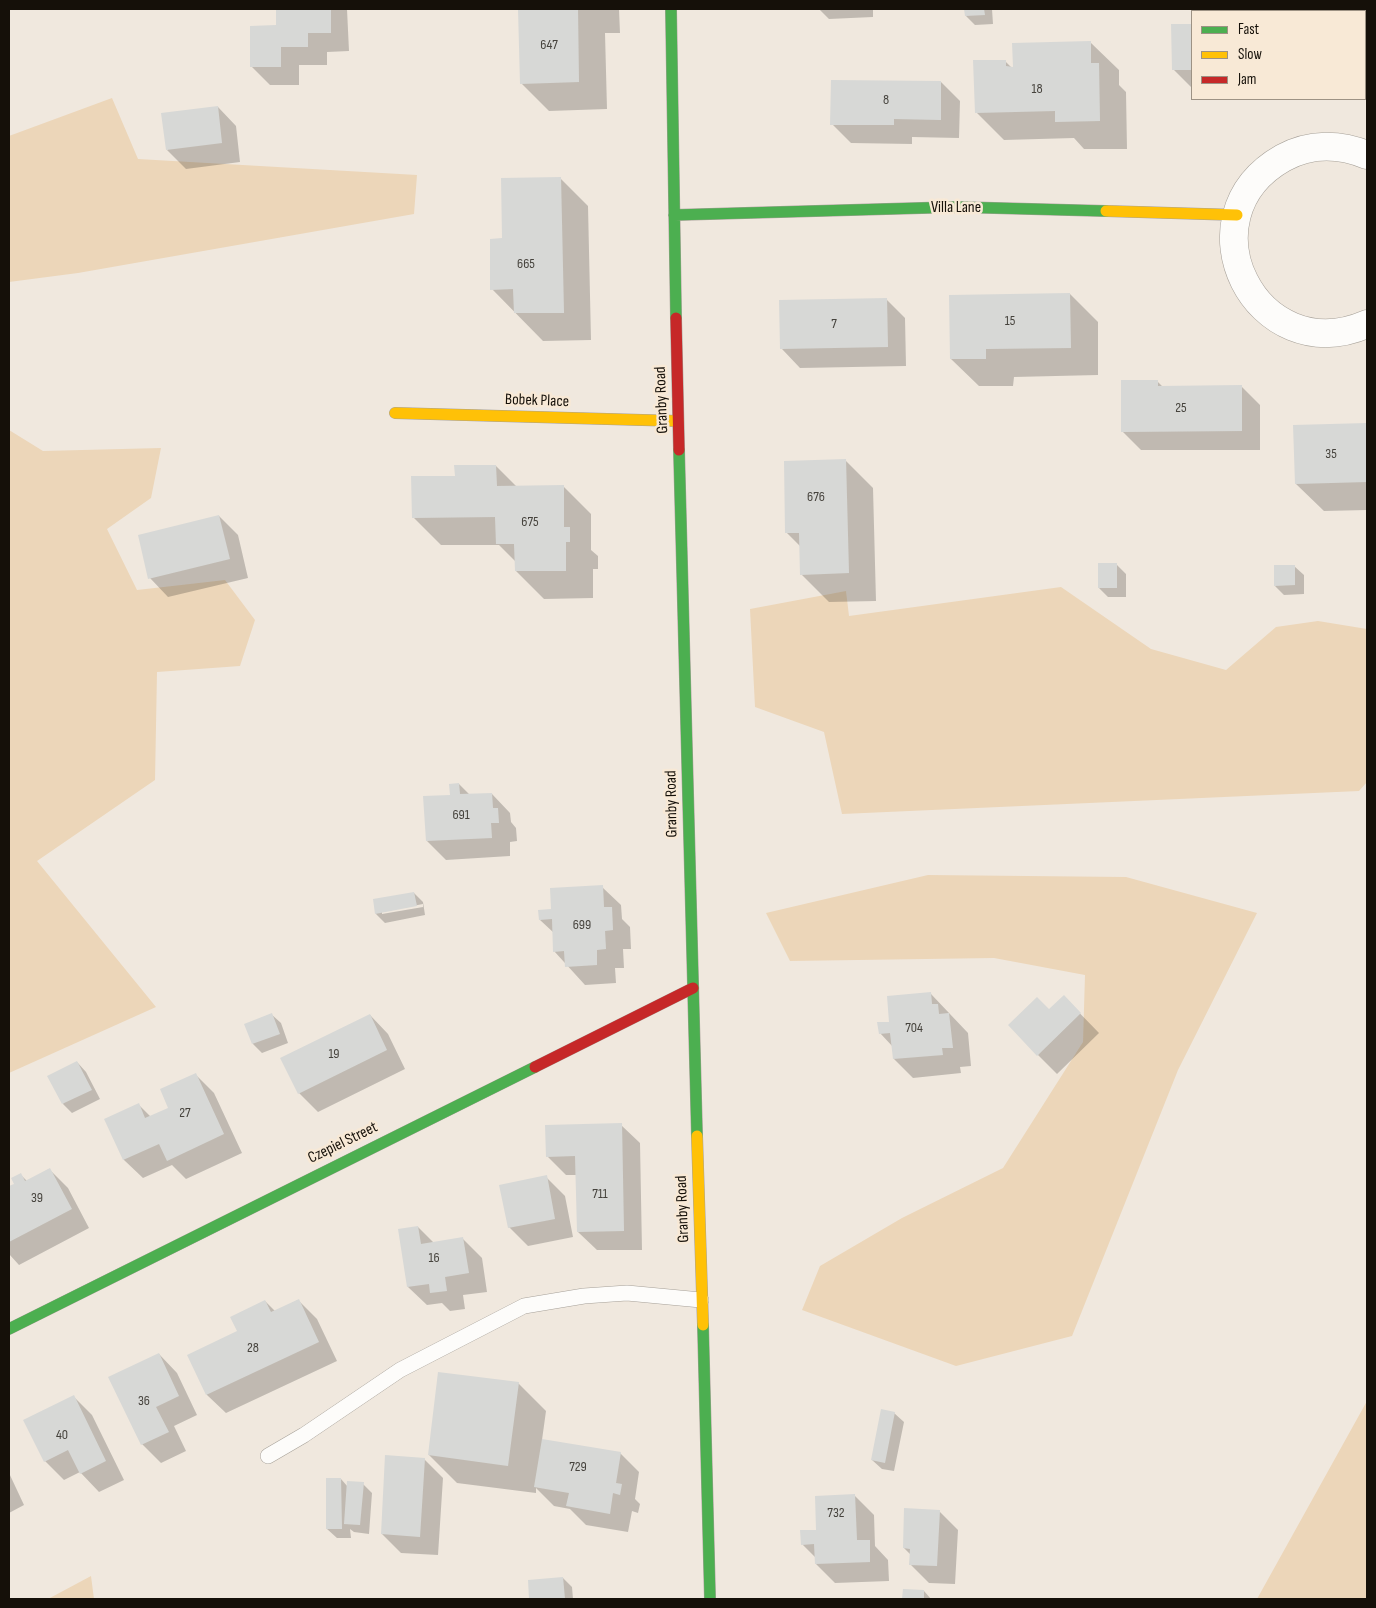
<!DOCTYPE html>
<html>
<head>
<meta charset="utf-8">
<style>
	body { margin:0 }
	#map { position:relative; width:1376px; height:1608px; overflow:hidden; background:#f0e8de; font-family:"Sofia Sans Condensed",sans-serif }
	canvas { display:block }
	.frame { position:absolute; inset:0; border:10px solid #151009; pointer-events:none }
	.legend { position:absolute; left:1191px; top:10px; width:175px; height:90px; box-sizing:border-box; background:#f8e9d6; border:1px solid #9d9284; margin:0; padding:6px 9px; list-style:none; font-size:15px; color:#151009 }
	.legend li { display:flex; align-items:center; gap:10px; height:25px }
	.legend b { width:25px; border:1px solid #9d9284 }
</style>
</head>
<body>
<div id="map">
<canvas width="1376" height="1608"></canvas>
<div class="frame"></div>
<ul class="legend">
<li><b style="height:6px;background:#4caf50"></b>Fast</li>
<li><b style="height:6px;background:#ffc107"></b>Slow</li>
<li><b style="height:6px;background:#c62828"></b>Jam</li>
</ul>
</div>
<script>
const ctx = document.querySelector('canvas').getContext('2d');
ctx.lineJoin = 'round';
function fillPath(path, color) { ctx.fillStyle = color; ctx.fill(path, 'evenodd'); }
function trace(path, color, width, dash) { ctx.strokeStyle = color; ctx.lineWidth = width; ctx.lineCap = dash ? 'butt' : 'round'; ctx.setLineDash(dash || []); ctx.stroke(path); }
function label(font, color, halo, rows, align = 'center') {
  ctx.font = font + ' "Sofia Sans Condensed",sans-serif'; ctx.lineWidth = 5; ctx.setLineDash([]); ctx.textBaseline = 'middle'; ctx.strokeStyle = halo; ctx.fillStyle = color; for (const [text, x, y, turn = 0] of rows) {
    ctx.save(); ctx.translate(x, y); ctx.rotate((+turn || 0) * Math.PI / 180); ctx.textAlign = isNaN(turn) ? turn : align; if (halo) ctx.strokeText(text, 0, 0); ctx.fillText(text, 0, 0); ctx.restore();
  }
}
fillPath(new Path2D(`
	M 112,98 L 138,159 L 417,175 L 414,214 L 78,273 L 9,282 L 9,136 Z
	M 9,430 L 43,451 L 161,448 L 151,498 L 107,529 L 137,590 L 225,580 L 255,620 L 240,666 L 157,672 L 155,780 L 37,861 L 156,1007 L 9,1073 Z
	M 1061,587 L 1151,649 L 1226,670 L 1276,627 L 1318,621 L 1367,629 L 1367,782 L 1359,791 L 842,814 L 824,732 L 755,707 L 750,609 L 846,591 L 849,616 Z
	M 928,875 L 1126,877 L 1257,913 L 1178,1070 L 1072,1336 L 956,1366 L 802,1310 L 820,1266 L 902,1218 L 1003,1168 L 1083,1042 L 1085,975 L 994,958 L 790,961 L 766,913 Z
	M 1367,1401 L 1367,1599 L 1257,1599 Z
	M 91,1576 L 94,1599 L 48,1599 Z`), '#ecd6b9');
fillPath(new Path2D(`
	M 278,9 L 347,9 L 349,51 L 327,52 L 327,65 L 299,65 L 299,85 L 270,85 L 251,66 L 278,26 Z
	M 519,9 L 619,9 L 620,33 L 605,33 L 607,109 L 549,111 L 521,83 Z
	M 819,9 L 873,9 L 873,17 L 829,19 Z
	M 965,9 L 992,9 L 993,24 L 975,25 L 966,16 Z
	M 1173,25 L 1192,25 L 1192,88 L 1173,69 Z
	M 1091,43 L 1119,70 L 1119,85 L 1126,92 L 1127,149 L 1084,149 L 1074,138 L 1004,140 L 976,112 L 1005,61 L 1012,68 Z
	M 941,82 L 960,101 L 959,138 L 912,137 L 912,144 L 851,143 L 832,124 Z
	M 218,107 L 236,126 L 240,162 L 186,169 L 167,150 Z
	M 560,178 L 588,206 L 591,340 L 543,341 L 492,289 L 503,240 Z
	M 1070,294 L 1098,322 L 1098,375 L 1014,377 L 1013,386 L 979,386 L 951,359 Z
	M 886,299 L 905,318 L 906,366 L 800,368 L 782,349 Z
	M 1157,381 L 1163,387 L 1241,386 L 1260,405 L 1260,450 L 1141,450 L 1122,431 Z
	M 1367,424 L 1367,510 L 1324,511 L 1296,484 L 1294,427 Z
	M 845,460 L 873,488 L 876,601 L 829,602 L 801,574 L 800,546 L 786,532 Z
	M 496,466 L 517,487 L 563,486 L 591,514 L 591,550 L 598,556 L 598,569 L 593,569 L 593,598 L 544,599 L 516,571 L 516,562 L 499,545 L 441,545 L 413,517 L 456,477 Z
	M 219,516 L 238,535 L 248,578 L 168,597 L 150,578 Z
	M 1117,565 L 1126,574 L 1126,597 L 1108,597 L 1099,588 Z
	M 1294,566 L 1304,575 L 1304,594 L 1284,595 L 1275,586 Z
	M 459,784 L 470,795 L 492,794 L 510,813 L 511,822 L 516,828 L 517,841 L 510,842 L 510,856 L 446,860 L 427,841 Z
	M 602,887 L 621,905 L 622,919 L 630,927 L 631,949 L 623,949 L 624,968 L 615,968 L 616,983 L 585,985 L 554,951 L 554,933 L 540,920 L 552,910 Z
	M 414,893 L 423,902 L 425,915 L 385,923 L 376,914 L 374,900 ZM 423,904 L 423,907 L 382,914 L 382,912 Z
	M 931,994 L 968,1033 L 971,1066 L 960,1067 L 961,1073 L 913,1078 L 894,1059 L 893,1047 L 880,1033 Z
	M 1064,997 L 1099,1033 L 1057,1074 L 1038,1055 L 1049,1011 Z
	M 271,1014 L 281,1023 L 288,1043 L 262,1053 L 253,1044 L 246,1024 Z
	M 370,1015 L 388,1034 L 405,1069 L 318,1112 L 299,1093 Z
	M 77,1062 L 86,1072 L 100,1099 L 72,1113 L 63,1104 Z
	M 195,1074 L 214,1093 L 242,1153 L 186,1179 L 172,1165 L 143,1178 L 124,1160 L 106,1120 L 139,1105 L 151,1117 L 170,1108 Z
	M 621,1125 L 640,1143 L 642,1250 L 597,1250 L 578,1232 L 577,1175 L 566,1175 L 547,1156 Z
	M 49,1169 L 68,1188 L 89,1228 L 19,1265 L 9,1254 L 9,1188 L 16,1184 L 20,1174 L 27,1181 Z
	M 546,1177 L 565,1196 L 573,1237 L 528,1246 L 509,1227 Z
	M 418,1227 L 434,1243 L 463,1239 L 482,1258 L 487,1292 L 463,1295 L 465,1309 L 450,1311 L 442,1303 L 427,1305 L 408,1287 Z
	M 298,1300 L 317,1319 L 337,1361 L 226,1413 L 207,1395 L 189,1355 L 238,1332 L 265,1301 L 275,1311 Z
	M 159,1354 L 177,1373 L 197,1415 L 174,1426 L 186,1451 L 161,1463 L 142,1444 Z
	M 518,1383 L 546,1411 L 542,1440 L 620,1453 L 639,1472 L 635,1499 L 640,1504 L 638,1513 L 632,1511 L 628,1532 L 586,1525 L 570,1509 L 554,1506 L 536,1488 L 536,1493 L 457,1483 L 429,1455 Z
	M 73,1396 L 92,1415 L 124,1480 L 99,1492 L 80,1472 L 64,1480 L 45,1461 Z
	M 894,1413 L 904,1422 L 894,1471 L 882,1469 L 872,1460 Z
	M 424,1459 L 443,1478 L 438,1555 L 401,1553 L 382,1534 Z
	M 9,1473 L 24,1505 L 9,1513 Z
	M 341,1479 L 348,1487 L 363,1484 L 372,1493 L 369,1534 L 354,1532 L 350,1529 L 351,1538 L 337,1538 L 327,1529 Z
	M 855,1496 L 874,1515 L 875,1546 L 888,1560 L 889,1581 L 835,1583 L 816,1564 L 816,1558 L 802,1544 Z
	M 939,1511 L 958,1530 L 955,1584 L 929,1583 L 910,1564 L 911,1555 L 904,1548 Z
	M 563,1578 L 572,1587 L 573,1599 L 531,1599 L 529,1581 Z
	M 904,1590 L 924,1591 L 931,1599 L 903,1599 Z`), '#0003');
fillPath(new Path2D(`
	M 276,9 L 331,9 L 331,33 L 308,33 L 308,47 L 281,47 L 281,67 L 250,67 L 250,26 L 276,25 Z
	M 518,9 L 578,9 L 579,82 L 520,84 Z
	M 964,9 L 984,9 L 985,15 L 965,16 Z
	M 1171,24 L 1192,24 L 1192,70 L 1172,70 Z
	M 1091,41 L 1091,63 L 1099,63 L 1100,121 L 1055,122 L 1055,111 L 975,113 L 973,60 L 1006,60 L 1006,66 L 1013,67 L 1012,43 Z
	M 831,80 L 941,81 L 941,120 L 894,119 L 894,125 L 830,125 Z
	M 218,106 L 222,143 L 166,150 L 161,113 Z
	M 561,177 L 564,313 L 514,313 L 513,289 L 490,290 L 490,239 L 502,238 L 501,178 Z
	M 1070,293 L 1071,348 L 986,349 L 986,359 L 950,359 L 949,295 Z
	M 887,298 L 888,347 L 780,349 L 779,300 Z
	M 1121,380 L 1158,380 L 1158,386 L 1242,385 L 1242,431 L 1121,432 Z
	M 1367,423 L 1367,482 L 1295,484 L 1293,425 Z
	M 846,459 L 849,573 L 800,575 L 799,533 L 785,533 L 784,461 Z
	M 454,465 L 496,465 L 497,486 L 564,485 L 564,527 L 570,527 L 570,542 L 566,542 L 566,571 L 515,571 L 514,544 L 496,544 L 495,517 L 412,518 L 411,476 L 455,476 Z
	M 219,515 L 230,559 L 148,579 L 138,535 Z
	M 1098,563 L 1117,563 L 1117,588 L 1098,588 Z
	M 1274,565 L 1295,565 L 1295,585 L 1274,586 Z
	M 459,783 L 460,794 L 492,793 L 493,808 L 498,808 L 499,823 L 491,823 L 492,838 L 426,841 L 423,796 L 450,795 L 449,784 Z
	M 603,885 L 604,907 L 612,907 L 613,930 L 605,931 L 606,949 L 597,950 L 597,965 L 565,967 L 564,951 L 553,952 L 552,919 L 539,920 L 538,910 L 551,909 L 550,888 Z
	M 414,892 L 417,906 L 375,914 L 373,899 Z
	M 931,992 L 932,1004 L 938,1004 L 939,1014 L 949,1013 L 953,1048 L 942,1048 L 943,1055 L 893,1059 L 890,1033 L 879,1034 L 877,1022 L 889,1022 L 887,996 Z
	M 1064,995 L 1081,1013 L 1037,1056 L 1008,1025 L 1037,997 L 1049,1009 Z
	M 272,1013 L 280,1034 L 252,1044 L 244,1024 Z
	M 370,1014 L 387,1050 L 298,1094 L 280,1058 Z
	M 77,1061 L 92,1090 L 62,1104 L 47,1076 Z
	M 196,1073 L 224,1134 L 167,1161 L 159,1144 L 123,1160 L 104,1119 L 139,1103 L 145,1118 L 168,1108 L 160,1089 Z
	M 622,1123 L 624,1231 L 577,1232 L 575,1156 L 546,1157 L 545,1125 Z
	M 50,1168 L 72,1209 L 9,1242 L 9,1186 L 14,1184 L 11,1178 L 21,1173 L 25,1181 Z
	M 547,1175 L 555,1219 L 508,1228 L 499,1185 Z
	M 418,1226 L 421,1244 L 463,1237 L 469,1273 L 445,1277 L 447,1291 L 430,1293 L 429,1284 L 407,1287 L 398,1229 Z
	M 299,1299 L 319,1342 L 206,1395 L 187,1355 L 237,1331 L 230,1317 L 265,1300 L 271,1312 Z
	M 159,1353 L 179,1396 L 156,1407 L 169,1432 L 141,1445 L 108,1377 Z
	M 438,1372 L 519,1382 L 508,1466 L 428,1455 Z
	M 74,1395 L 106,1461 L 80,1474 L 68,1450 L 44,1462 L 23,1420 Z
	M 881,1409 L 895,1412 L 885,1463 L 871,1460 Z
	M 542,1439 L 621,1452 L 616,1483 L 622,1484 L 620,1495 L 613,1493 L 610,1514 L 566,1506 L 569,1493 L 534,1487 Z
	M 385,1455 L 425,1458 L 420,1537 L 381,1534 Z
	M 326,1478 L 341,1478 L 342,1529 L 326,1529 Z
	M 347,1481 L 364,1482 L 360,1525 L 344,1524 Z
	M 855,1494 L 857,1540 L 870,1540 L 870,1562 L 815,1564 L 814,1544 L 801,1545 L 800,1530 L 816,1530 L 815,1496 Z
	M 904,1508 L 940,1510 L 937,1566 L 909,1565 L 910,1549 L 903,1548 Z
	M 563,1577 L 565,1599 L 529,1599 L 528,1580 Z
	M 903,1589 L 924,1590 L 924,1599 L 902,1599 Z`), '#d7d8d6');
const lane = new Path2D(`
	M 268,1456 L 304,1435 L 400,1370 L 524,1306 L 584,1296 L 627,1293 L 701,1300`);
const street = new Path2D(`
	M 1367,155 C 1340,144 1310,143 1283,158 C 1179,217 1256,372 1367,324`);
const fast = new Path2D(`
	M 671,9 L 676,318
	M 674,215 L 957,207 L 1106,211
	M 679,450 L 697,1136
	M 703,1325 L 710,1599
	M 9,1329 L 535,1067`);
const slow = new Path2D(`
	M 1106,211 L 1237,215
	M 395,413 L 678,421
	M 697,1136 L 703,1325`);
const jam = new Path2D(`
	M 676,318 L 679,450
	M 535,1067 L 693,988`);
trace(lane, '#a6a098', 16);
trace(street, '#a6a098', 29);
trace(fast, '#a6a098', 12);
trace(slow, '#a6a098', 12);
trace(jam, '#a6a098', 12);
trace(lane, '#fdfcfa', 15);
trace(street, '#fdfcfa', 28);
trace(fast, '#4caf50', 11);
trace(slow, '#ffc107', 11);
trace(jam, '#c62828', 11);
label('14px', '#46433d', null, [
	["647",549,45],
	["18",1037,89],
	["8",886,100],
	["665",526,264],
	["15",1010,321],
	["7",834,324],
	["25",1181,408],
	["35",1331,454],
	["676",816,497],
	["675",530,522],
	["691",461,815],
	["699",582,925],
	["704",914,1028],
	["19",334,1054],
	["27",185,1113],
	["711",600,1194],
	["39",37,1198],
	["16",434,1258],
	["28",253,1348],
	["36",144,1401],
	["40",62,1435],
	["729",578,1467],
	["732",836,1513]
]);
label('16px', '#151009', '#f8e9d6', [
	["Villa Lane",956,208],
	["Granby Road",662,400,-92],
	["Bobek Place",537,401,2],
	["Granby Road",672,804,-91],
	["Czepiel Street",343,1143,-26],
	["Granby Road",683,1209,-92]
]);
</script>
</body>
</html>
